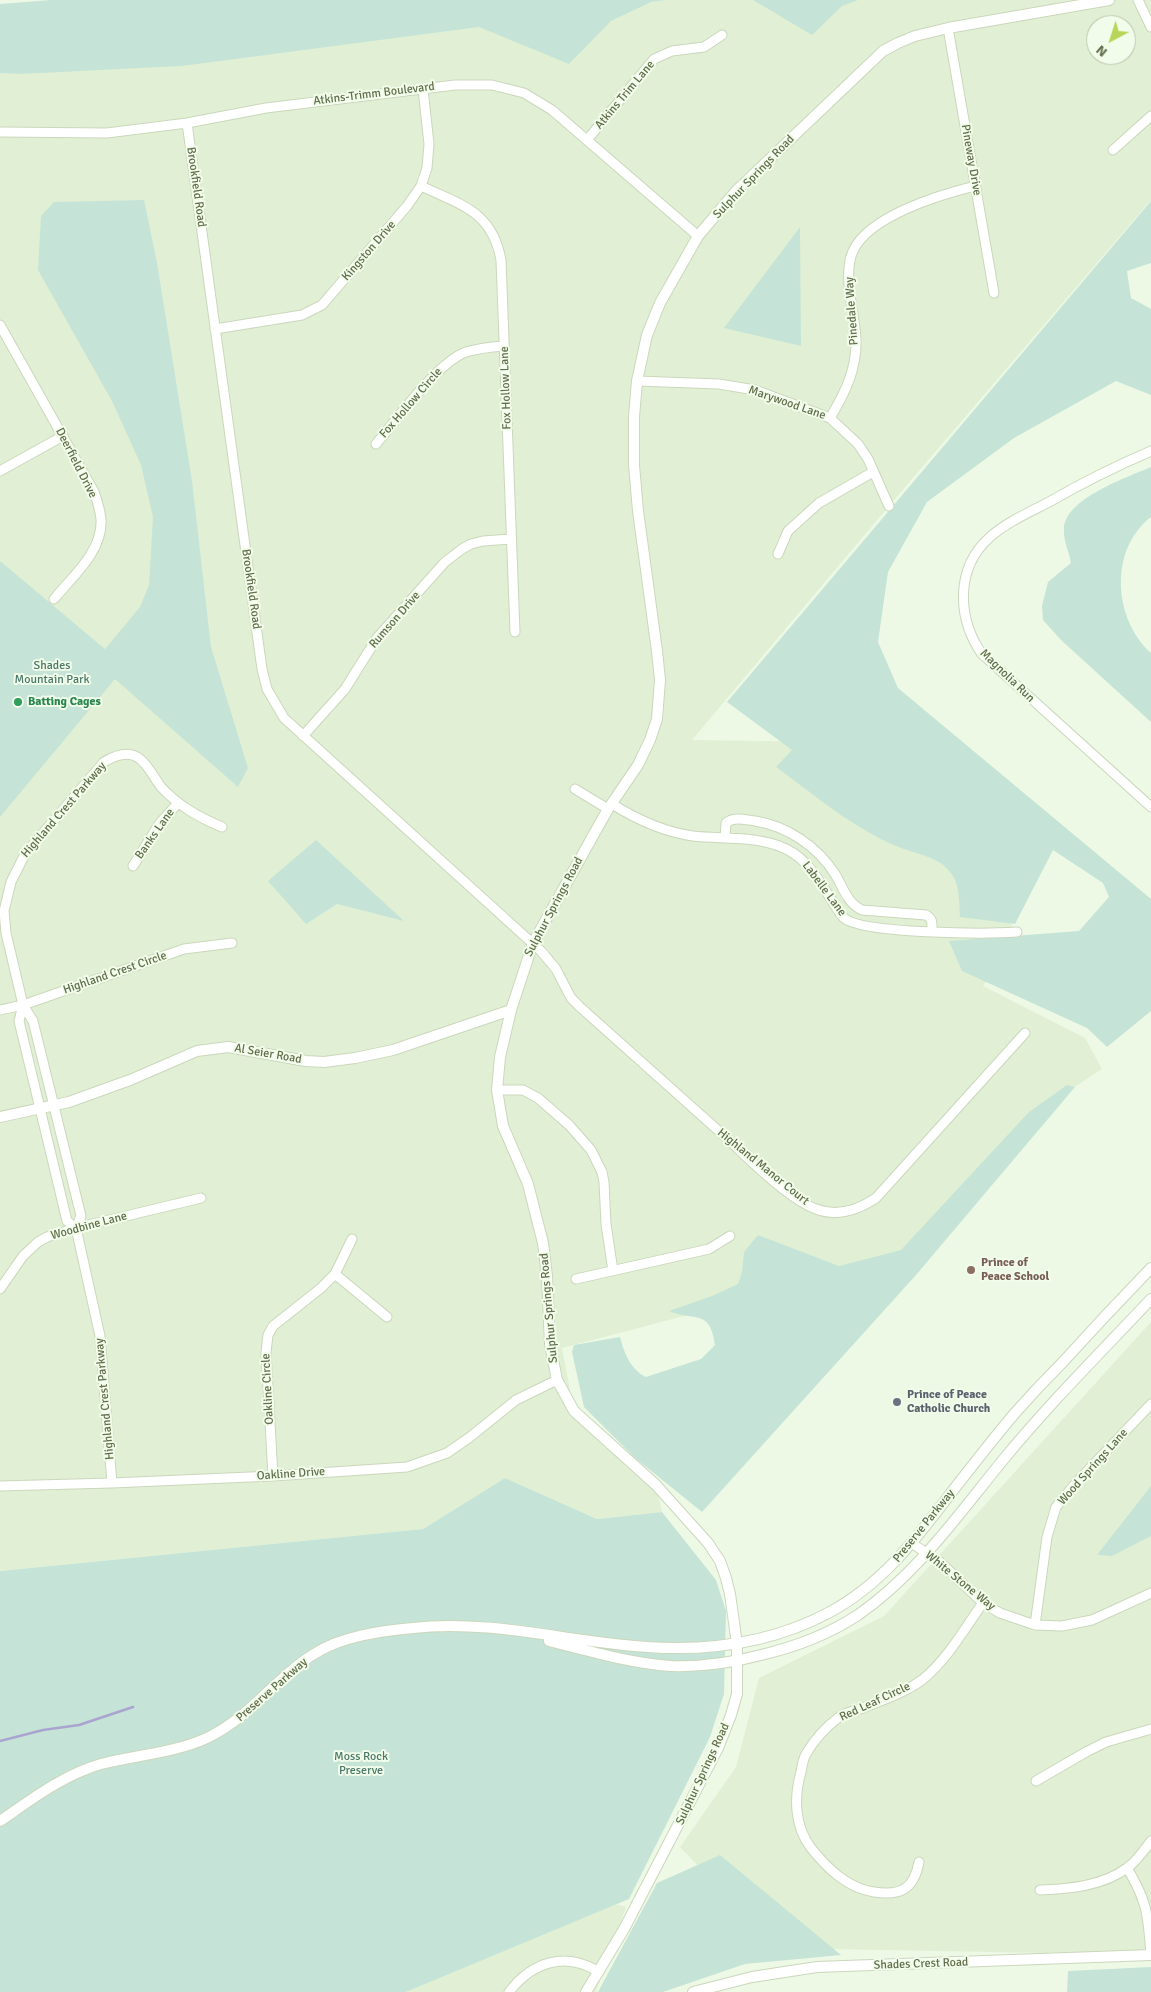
<!DOCTYPE html>
<html>
<head>
<meta charset="utf-8">
<style>
	body { margin:0 }
	#map { position:relative; width:1151px; height:1992px; overflow:hidden; background:#edf9e5; font-family:Signika,sans-serif }
	canvas { display:block }
	.north { position:absolute; left:1086px; top:15px; width:50px; height:50px; box-sizing:border-box; background:#f2fcea; border:1px solid #b9c3ab; border-radius:50%; rotate:220deg; font-size:14px; font-weight:700; line-height:20px; text-align:center; color:#636e4d }
	.north::after { content:''; display:block; margin:auto; width:18px; height:22px; background:#b9d459; clip-path:polygon(50% 0,100% 100%,50% 72%,0 100%) }
</style>
</head>
<body>
<div id="map">
<canvas width="1151" height="1992"></canvas>
<div class="north">N</div>
</div>
<script>
const ctx = document.querySelector('canvas').getContext('2d');
ctx.lineJoin = 'round';
function fillPath(path, color) { ctx.fillStyle = color; ctx.fill(path, 'evenodd'); }
function trace(path, color, width, dash) { ctx.strokeStyle = color; ctx.lineWidth = width; ctx.lineCap = dash ? 'butt' : 'round'; ctx.setLineDash(dash || []); ctx.stroke(path); }
function label(font, color, halo, rows, align = 'center') {
  ctx.font = font + ' Signika,sans-serif'; ctx.lineWidth = 4; ctx.setLineDash([]); ctx.textBaseline = 'middle'; ctx.strokeStyle = halo; ctx.fillStyle = color; for (const [text, x, y, turn = 0] of rows) {
    ctx.save(); ctx.translate(x, y); ctx.rotate((+turn || 0) * Math.PI / 180); ctx.textAlign = isNaN(turn) ? turn : align; if (halo) ctx.strokeText(text, 0, 0); ctx.fillText(text, 0, 0); ctx.restore();
  }
}
fillPath(new Path2D(`
	M 439,0 L 1151,0 L 1151,200 L 889,506 L 692,740 L 838,742 L 899,779 L 1017,932 L 983,986 L 1085,1038 L 1102,1069 L 1030,1116 L 902,1259 L 562,1348 L 574,1411 L 656,1485 L 662,1512 L 597,1519 L 505,1478 L 423,1529 L 0,1571 L 0,51 ZM 1096,25 L 1126,25 L 1126,55 L 1096,55 Z
	M 1151,1322 L 1151,1955 L 776,1948 L 680,1847 L 736,1767 L 759,1678 L 884,1616 Z
	M 615,1904 L 626,1907 L 596,1992 L 406,1992 Z`), '#e1f0d4');
fillPath(new Path2D(`
	M 51,0 L 665,0 L 651,2 L 611,21 L 569,64 L 479,27 L 182,66 L 21,74 L 0,73 L 0,4 Z
	M 753,0 L 858,0 L 842,6 L 812,35 Z
	M 144,200 L 157,263 L 192,481 L 211,647 L 248,768 L 238,787 L 115,679 L 0,817 L 0,561 L 105,649 L 140,607 L 149,585 L 153,517 L 141,465 L 112,401 L 38,270 L 41,216 L 54,202 Z
	M 1151,201 L 1151,263 L 1127,271 L 1131,298 L 1151,309 L 1151,395 L 1116,381 L 1014,438 L 927,502 L 888,572 L 878,642 L 898,688 L 1151,899 L 1151,1011 L 1107,1047 L 1087,1028 L 962,971 L 949,941 L 1079,931 L 1109,897 L 1103,883 L 1053,850 L 1015,924 L 960,917 C 959,904 960,887 953,876 C 941,857 920,855 901,848 C 855,830 816,796 776,767 L 792,750 L 727,702 Z
	M 800,227 L 801,346 L 724,328 Z
	M 1151,467 L 1151,517 C 1109,549 1113,619 1151,653 L 1151,722 L 1061,640 L 1043,620 L 1042,606 L 1048,582 L 1071,563 C 1069,552 1063,539 1064,529 C 1064,499 1128,477 1151,467 Z
	M 316,840 L 404,921 L 337,904 L 306,924 L 268,881 Z
	M 1067,1085 L 1075,1087 L 916,1275 L 702,1512 L 634,1457 L 584,1407 L 572,1352 L 574,1345 L 620,1337 C 624,1353 631,1370 646,1377 L 701,1359 L 715,1345 C 710,1308 695,1322 669,1311 L 712,1296 L 738,1284 L 742,1272 L 744,1252 L 758,1235 L 839,1266 L 901,1250 L 1029,1112 Z
	M 505,1478 L 597,1519 L 662,1512 L 716,1580 L 726,1611 L 724,1694 L 710,1737 L 629,1899 L 406,1992 L 0,1992 L 0,1571 L 423,1529 Z
	M 1151,1486 L 1151,1536 L 1112,1556 L 1097,1555 Z
	M 720,1855 L 841,1955 L 745,1964 L 663,1992 L 598,1992 L 657,1883 Z
	M 1151,1967 L 1151,1992 L 1067,1992 L 1068,1971 Z`), '#c5e4d7');
trace(new Path2D(`
	M 0,1741 L 43,1730 L 79,1725 L 133,1707`), '#aaa4d0', 2.5);
const minor = new Path2D(`
	M 1138,0 L 1151,27
	M 948,28 L 994,293
	M 187,123 L 262,669 L 267,689 L 284,718 L 541,951 L 556,969 L 571,998 L 580,1007 C 630,1052 680,1096 730,1141 C 751,1161 789,1199 816,1209 C 837,1217 858,1210 876,1198 L 1025,1033
	M 0,132 L 107,133 L 187,123 L 266,108 L 455,85 L 492,85 L 524,93 L 552,110 L 698,236
	M 587,140 L 654,59 L 672,51 L 704,47 L 722,35
	M 1113,150 L 1151,116
	M 421,186 C 461,205 492,211 501,260 L 515,632
	M 0,325 L 94,492 C 97,500 100,510 101,519 C 103,551 73,576 54,599
	M 215,329 L 302,315 L 322,305 L 407,206 L 421,186 L 427,168 L 429,144 L 423,89
	M 637,381 L 719,384 L 755,390 L 830,418 L 858,444 L 868,459 L 889,506
	M 830,418 C 845,393 857,369 856,339 C 855,314 842,275 853,251 C 869,216 939,195 975,186
	M 376,444 C 397,419 438,362 466,352 C 479,348 491,347 504,346
	M 1151,451 C 1116,466 1082,483 1049,502 C 1030,512 1007,522 990,537 C 955,568 957,618 982,654 L 1151,807
	M 0,471 L 63,436
	M 778,554 L 788,531 L 819,503 L 873,472
	M 303,736 L 345,689 L 377,638 L 445,562 L 462,549 L 471,544 L 483,541 L 511,539
	M 575,789 L 608,809
	M 612,804 C 636,819 664,832 693,836 C 721,839 752,836 779,846 C 805,855 817,877 831,899 C 835,905 839,913 844,918 C 862,934 988,934 1017,932
	M 725,838 L 726,823 C 734,816 746,820 755,821 C 787,826 817,846 835,874 C 843,887 847,903 862,910 L 926,915 C 933,919 932,923 932,931
	M 133,866 L 160,823 L 178,803
	M 23,1005 L 6,933 L 4,911 L 11,882 L 25,854 L 104,762 C 114,756 129,750 140,759 C 149,766 154,778 161,787 C 179,806 198,817 222,827
	M 0,1010 L 23,1005 L 184,949 L 232,943
	M 497,1090 L 523,1090 L 538,1098 L 569,1125 L 591,1150 L 602,1172 L 604,1182 L 606,1224 L 613,1271
	M 76,1228 L 67,1221 L 19,1021 L 23,1005 L 33,1021 L 81,1216 L 76,1228 L 100,1336 L 112,1483
	M 335,1274 L 387,1317
	M 576,1279 L 709,1249 L 730,1236
	M 0,1289 L 23,1256 L 38,1242 L 47,1237 L 76,1228 L 201,1198
	M 273,1476 L 266,1352 L 268,1335 L 273,1326 L 321,1288 L 335,1274 L 352,1239
	M 0,1486 L 112,1483 L 273,1476 L 407,1467 L 447,1453 L 470,1437 L 516,1400 L 557,1380
	M 913,1544 L 940,1562 L 983,1603 L 1000,1613 L 1035,1625 L 1062,1626 L 1092,1620 L 1151,1593
	M 1035,1625 L 1047,1537 L 1056,1507 L 1075,1484 L 1151,1404
	M 1036,1781 L 1086,1752 L 1106,1742 L 1151,1729
	M 919,1862 C 914,1889 901,1896 874,1892 C 847,1888 827,1868 811,1848 C 794,1826 794,1796 801,1772 C 802,1766 803,1759 806,1754 C 814,1740 826,1727 839,1717 C 845,1713 853,1711 860,1709 C 880,1701 904,1693 922,1680 C 948,1659 964,1629 983,1603
	M 1127,1868 C 1148,1902 1148,1917 1151,1955
	M 1040,1890 C 1069,1889 1103,1886 1127,1868 C 1137,1861 1144,1850 1151,1841
	M 509,1992 C 532,1962 565,1951 599,1972`);
const tertiary = new Path2D(`
	M 0,1117 L 69,1102 L 130,1080 L 197,1051 L 228,1047 L 306,1061 L 324,1062 L 355,1058 L 393,1050 L 511,1010
	M 549,1641 C 589,1651 630,1663 671,1666 C 702,1667 731,1663 761,1655 C 795,1647 829,1634 858,1615 C 917,1574 958,1515 1003,1460 C 1049,1404 1101,1352 1151,1299
	M 0,1821 C 32,1799 63,1775 101,1764 C 136,1755 174,1753 207,1738 C 251,1717 275,1678 314,1654 C 342,1636 381,1631 413,1628 C 483,1620 554,1638 624,1645 C 694,1653 767,1646 830,1612 C 882,1584 916,1539 951,1493 C 972,1466 993,1439 1015,1413 C 1030,1396 1046,1379 1062,1363 C 1091,1331 1121,1299 1151,1268
	M 586,1992 L 624,1929 L 718,1748 L 731,1715 L 737,1694 L 737,1644 L 730,1594 L 726,1578 L 720,1561 L 708,1543 L 656,1485 L 574,1411 L 557,1380 L 550,1344 L 547,1276 L 543,1243 L 528,1184 L 503,1126 L 497,1090 L 500,1057 L 511,1010 L 533,943 L 608,809 L 638,765 L 650,740 L 657,719 L 660,680 L 657,651 L 638,511 L 634,465 L 634,417 L 637,381 L 647,335 L 660,303 L 698,236 L 737,190 L 883,51 L 898,43 L 915,36 L 948,28 L 1109,0
	M 693,1992 L 752,1977 L 817,1967 L 1151,1955`);
trace(minor, '#cbd7bc', 11);
trace(tertiary, '#cbd7bc', 12);
trace(minor, '#fff', 9);
trace(tertiary, '#fff', 10);
for (const [x, y, r, color] of [
	[18,702,5,"#2e9e5b"],
	[971,1270,5,"#8d6e63"],
	[897,1402,5,"#6b7280"]
]) { const dot = new Path2D(); dot.arc(x, y, r, 0, 2 * Math.PI); ctx.fillStyle = color; ctx.fill(dot); trace(dot, '#f2fcea', 2); }
label('12px', '#636e4d', '#f2fcea', [
	["Atkins-Trimm Boulevard",374,94,-7],
	["Atkins Trim Lane",625,95,-50],
	["Pineway Drive",971,160,80],
	["Sulphur Springs Road",754,177,-46],
	["Brookfield Road",196,187,82],
	["Kingston Drive",369,251,-49],
	["Pinedale Way",852,311,-94],
	["Fox Hollow Lane",506,388,-92],
	["Fox Hollow Circle",411,403,-49],
	["Marywood Lane",787,403,19],
	["Deerfield Drive",76,463,63],
	["Brookfield Road",251,589,82],
	["Rumson Drive",395,620,-49],
	["Magnolia Run",1007,676,44],
	["Highland Crest Parkway",64,810,-49],
	["Banks Lane",155,834,-55],
	["Labelle Lane",824,889,53],
	["Sulphur Springs Road",554,907,-62],
	["Highland Crest Circle",115,973,-19],
	["Al Seier Road",268,1054,10],
	["Highland Manor Court",763,1167,39],
	["Woodbine Lane",89,1226,-15],
	["Sulphur Springs Road",549,1308,-95],
	["Oakline Circle",268,1389,-93],
	["Highland Crest Parkway",105,1399,-95],
	["Wood Springs Lane",1093,1467,-48],
	["Oakline Drive",291,1474,-4],
	["Preserve Parkway",924,1526,-51],
	["White Stone Way",960,1581,39],
	["Preserve Parkway",272,1690,-41],
	["Red Leaf Circle",875,1702,-25],
	["Sulphur Springs Road",703,1774,-65],
	["Shades Crest Road",921,1964,-2]
]);
label('12px', '#4a786a', '#f2fcea', [
	["Shades",52,666],
	["Mountain Park",52,680],
	["Moss Rock",361,1757],
	["Preserve",361,1771]
]);
label('bold 12px', '#27864d', '#f2fcea', [
	["Batting Cages",28,702]
], 'left');
label('bold 12px', '#785e54', '#f2fcea', [
	["Prince of",981,1263],
	["Peace School",981,1277]
], 'left');
label('bold 12px', '#5b616d', '#f2fcea', [
	["Prince of Peace",907,1395],
	["Catholic Church",907,1409]
], 'left');
</script>
</body>
</html>
